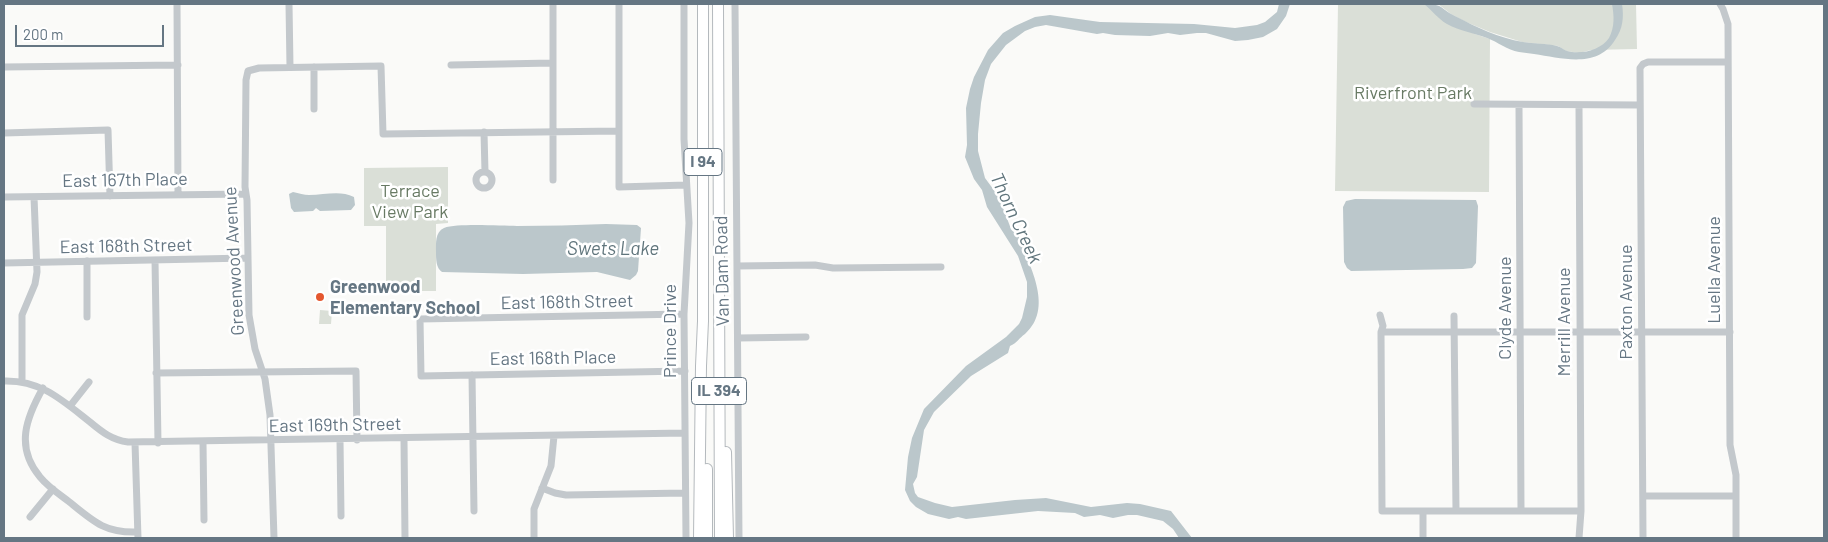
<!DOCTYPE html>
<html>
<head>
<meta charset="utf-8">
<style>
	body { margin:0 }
	#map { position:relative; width:1828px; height:542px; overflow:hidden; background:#fafaf8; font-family:Barlow,sans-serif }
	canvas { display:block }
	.frame { position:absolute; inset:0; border:5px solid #657683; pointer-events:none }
	.scale { position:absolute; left:15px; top:25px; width:149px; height:22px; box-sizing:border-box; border:2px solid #657683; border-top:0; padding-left:6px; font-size:15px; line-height:18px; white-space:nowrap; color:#657683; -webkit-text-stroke:4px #fff; paint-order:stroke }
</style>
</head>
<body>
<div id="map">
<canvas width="1828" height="542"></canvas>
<div class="frame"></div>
<div class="scale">200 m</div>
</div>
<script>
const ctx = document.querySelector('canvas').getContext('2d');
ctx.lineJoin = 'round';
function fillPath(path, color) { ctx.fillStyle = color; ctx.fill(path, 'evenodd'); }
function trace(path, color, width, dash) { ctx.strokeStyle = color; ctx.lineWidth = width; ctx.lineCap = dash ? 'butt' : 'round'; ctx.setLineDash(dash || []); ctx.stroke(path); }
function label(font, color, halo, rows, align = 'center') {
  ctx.font = font + ' Barlow,sans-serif'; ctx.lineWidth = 5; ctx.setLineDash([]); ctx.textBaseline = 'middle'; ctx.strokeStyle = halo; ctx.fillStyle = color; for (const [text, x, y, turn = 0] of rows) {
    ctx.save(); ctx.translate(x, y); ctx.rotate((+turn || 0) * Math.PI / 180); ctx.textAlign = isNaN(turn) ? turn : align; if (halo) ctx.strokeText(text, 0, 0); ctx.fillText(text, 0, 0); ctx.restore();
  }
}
fillPath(new Path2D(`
	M 1338,4 L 1424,4 L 1475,34 L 1490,39 L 1489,192 L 1335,191 Z
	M 1438,4 L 1636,4 L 1637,49 L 1591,50 L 1579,53 L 1566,51 L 1558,46 L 1522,42 L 1490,32 L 1466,22 L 1451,14 Z
	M 448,167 L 448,223 L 436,224 L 436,291 L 386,291 L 386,226 L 364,226 L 364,168 Z
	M 320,310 L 332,311 L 331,324 L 319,324 Z`), '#dadfd7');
fillPath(new Path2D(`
	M 1279,4 L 1290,4 L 1286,16 L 1277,29 L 1263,37 L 1248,40 L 1235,41 L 1206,33 L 1197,33 L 1180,35 L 1168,33 L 1150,36 L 1115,35 L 1103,33 L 1097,34 L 1046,25 L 1035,27 L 1025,31 L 1006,45 L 991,64 L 985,80 L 981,103 L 978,134 L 978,151 L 985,178 L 999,197 L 1011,229 L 1017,234 L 1020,239 C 1030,268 1054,308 1025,334 C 1019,338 1017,343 1010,346 L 1008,353 L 971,376 L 934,412 L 924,430 L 917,477 L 913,484 L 915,493 L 918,497 L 935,503 L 952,507 L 1015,500 L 1046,498 L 1091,507 L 1127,503 L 1140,504 L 1171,511 L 1192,538 L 1179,538 L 1173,529 L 1163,521 L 1137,515 L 1128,515 L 1113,518 L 1100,515 L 1084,517 L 1075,513 L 1038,511 L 966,519 L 958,517 L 949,519 L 928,514 L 916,507 L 910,501 L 905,490 L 908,457 L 912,438 L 924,409 L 966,366 L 1006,337 L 1019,324 L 1022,318 L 1027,297 L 1027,282 L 1018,256 L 987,207 L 982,190 L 974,179 L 965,157 L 967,145 L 966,108 L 970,89 L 974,77 L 988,50 L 1003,33 L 1015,26 L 1035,17 L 1050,15 L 1100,22 L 1194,24 L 1235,28 L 1257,25 L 1265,22 L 1277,12 Z
	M 1424,4 C 1444,4 1439,8 1455,16 C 1476,27 1499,38 1523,42 C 1534,44 1546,43 1557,46 C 1561,47 1564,50 1567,51 C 1581,55 1601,50 1609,38 C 1615,27 1614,15 1612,4 L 1622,4 C 1624,17 1623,29 1615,40 C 1597,69 1562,58 1534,54 C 1529,53 1524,53 1519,52 C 1507,50 1498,42 1487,38 C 1474,33 1460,31 1447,24 C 1438,19 1432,10 1424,4 Z
	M 293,192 C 299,193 304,195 309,195 C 325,195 340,190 354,197 L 355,205 L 351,210 L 320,211 L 316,208 L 313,211 L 294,212 L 291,208 L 289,194 Z
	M 1355,199 L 1476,200 L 1478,206 L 1476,263 L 1472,268 L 1463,269 L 1351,271 L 1347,268 L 1344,262 L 1343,207 L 1346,201 Z
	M 606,224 L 637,225 L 641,228 L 638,271 L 636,275 L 630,280 L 597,272 L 523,274 L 442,272 C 436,268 436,259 436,252 C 436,243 435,232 444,228 C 458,223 501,226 517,226 C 547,226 576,225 606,224 Z`), '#bbc7cb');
const highway = new Path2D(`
	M 718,4 L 720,538
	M 726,452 L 728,538
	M 707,469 L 707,538
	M 699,538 L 701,366 L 703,321 L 703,4`);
trace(highway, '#b4b9bd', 12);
trace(new Path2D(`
	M 177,4 L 178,195
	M 289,4 L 290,67
	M 553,4 L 553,180
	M 619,4 L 619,187 L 686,185
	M 684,4 L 684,139 L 689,223 L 684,314 L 686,538
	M 735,4 L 739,538
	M 1720,4 L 1723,9 L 1728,24 L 1730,445 L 1736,475 L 1736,538
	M 451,65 L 552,63
	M 4,67 L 178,65
	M 314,67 L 314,109
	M 1474,104 L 1640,105
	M 1519,105 L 1521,511
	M 1579,105 L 1581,511 L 1579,538
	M 484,132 L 485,172
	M 4,133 L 108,130 L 110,196
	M476 180a8 8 0 1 1 16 0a8 8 0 1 1-16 0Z
	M 4,197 L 246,194
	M 155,260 L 158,443
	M 87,261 L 87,317
	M 4,263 L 248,258
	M 737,266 L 815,265 L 833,268 L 941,267
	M 684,314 L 420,319 L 421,376 L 685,371
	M 1380,315 L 1383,326 L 1381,332 L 1382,511 L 1581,511
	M 1454,316 L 1456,511
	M 1381,332 L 1730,332
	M 738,338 L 806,337
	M 156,373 L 356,371 L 357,440
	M 472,375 L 474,511
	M 4,381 C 41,380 62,400 90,422 C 102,432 112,440 128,442 L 685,433
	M 22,381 L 22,315 L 35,284 L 37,272 L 34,197
	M 43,388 C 26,418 15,447 40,477 C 49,488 62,496 72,504 C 95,523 107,533 137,532
	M 70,406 L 89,382
	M 404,439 L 405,538
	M 340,440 L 341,516
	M 203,442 L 204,520
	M 135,443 L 138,538
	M 542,488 L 555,493 L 566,495 L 685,493
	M 1643,496 L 1736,496
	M 30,517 L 53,489
	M 274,538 L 270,415 L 265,379 L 255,349 L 249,315 L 247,200 L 245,187 L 246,80 L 248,71 L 259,68 L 381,66 L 383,134 L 618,131
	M 534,538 L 534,509 L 551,466 L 554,436
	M 1423,538 L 1423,511
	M 1643,538 L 1640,68 L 1643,64 L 1648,62 L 1728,62`), '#c3c8cc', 7);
trace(highway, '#fff', 10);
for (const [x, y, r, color] of [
	[320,297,5,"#e4572e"]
]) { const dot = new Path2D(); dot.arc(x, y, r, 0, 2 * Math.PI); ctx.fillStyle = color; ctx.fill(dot); trace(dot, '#fff', 2); }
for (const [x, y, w] of [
	[703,162,38],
	[719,391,55]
]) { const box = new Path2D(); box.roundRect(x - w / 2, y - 13.5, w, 27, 4); ctx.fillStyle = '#fff'; ctx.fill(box); trace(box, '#657683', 1); }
label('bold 16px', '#657683', null, [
	["I 94",703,162],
	["IL 394",719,391]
]);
label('18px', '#687a64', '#fff', [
	["Riverfront Park",1413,93],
	["Terrace",410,191],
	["View Park",410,212]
]);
label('18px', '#657683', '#fff', [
	["East 167th Place",125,180,-1],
	["East 168th Street",126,246,-1],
	["Greenwood Avenue",234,261,-93],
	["Luella Avenue",1714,270,-90],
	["Van Dam Road",722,271,-91],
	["East 168th Street",567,302,-1],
	["Paxton Avenue",1626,302,-90],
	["Clyde Avenue",1505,308,-90],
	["Merrill Avenue",1564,322,-90],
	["Prince Drive",670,331,-90],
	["East 168th Place",553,358,-1],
	["East 169th Street",335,425,-1]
]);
label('bold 18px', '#657683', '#fff', [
	["Greenwood",330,287],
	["Elementary School",330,308]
], 'left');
label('italic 19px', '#60757c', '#fff', [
	["Thorn Creek",1016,218,65],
	["Swets Lake",613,249]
]);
</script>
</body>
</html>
